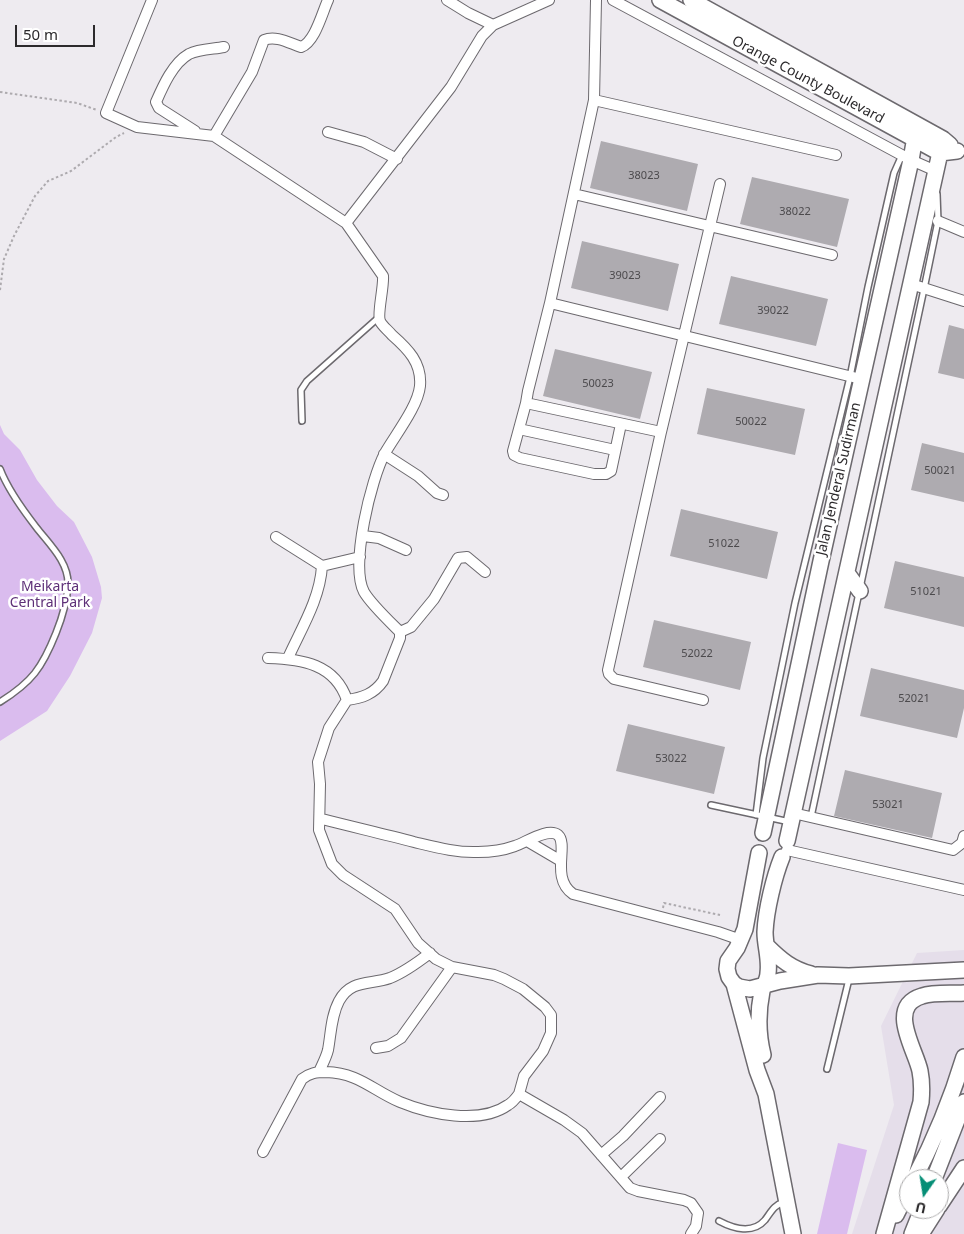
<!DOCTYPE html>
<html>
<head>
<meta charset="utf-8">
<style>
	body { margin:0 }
	#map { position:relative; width:964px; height:1234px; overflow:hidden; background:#eeebf0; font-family:"Noto Sans",sans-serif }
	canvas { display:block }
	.north { position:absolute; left:899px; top:1169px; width:50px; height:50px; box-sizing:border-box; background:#fff; border:1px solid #abaaab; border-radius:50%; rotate:193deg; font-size:14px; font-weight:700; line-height:20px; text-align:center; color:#2c2a2c }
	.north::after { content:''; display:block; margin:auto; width:18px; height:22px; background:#058e76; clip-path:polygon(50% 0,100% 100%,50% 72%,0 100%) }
	.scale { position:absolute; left:15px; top:25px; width:80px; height:22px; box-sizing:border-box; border:2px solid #2c2a2c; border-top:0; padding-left:6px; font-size:15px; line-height:18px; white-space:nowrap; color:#2c2a2c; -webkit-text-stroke:4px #fff; paint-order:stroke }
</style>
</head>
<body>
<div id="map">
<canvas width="964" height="1234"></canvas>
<div class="north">U</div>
<div class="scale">50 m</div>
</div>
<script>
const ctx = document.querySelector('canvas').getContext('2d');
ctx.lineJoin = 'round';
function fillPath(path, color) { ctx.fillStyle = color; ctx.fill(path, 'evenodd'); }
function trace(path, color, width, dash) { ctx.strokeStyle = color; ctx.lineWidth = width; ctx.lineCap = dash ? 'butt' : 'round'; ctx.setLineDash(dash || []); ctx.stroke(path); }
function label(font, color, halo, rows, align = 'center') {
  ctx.font = font + ' "Noto Sans",sans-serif'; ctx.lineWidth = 5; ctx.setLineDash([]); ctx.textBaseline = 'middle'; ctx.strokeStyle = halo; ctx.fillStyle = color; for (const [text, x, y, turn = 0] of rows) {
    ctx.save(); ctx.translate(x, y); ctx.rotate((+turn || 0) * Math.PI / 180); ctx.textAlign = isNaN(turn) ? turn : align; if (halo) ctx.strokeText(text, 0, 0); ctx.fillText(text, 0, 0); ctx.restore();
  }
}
fillPath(new Path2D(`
	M 964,950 L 964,1234 L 852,1234 L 894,1105 L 881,1026 L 917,953 ZM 909,1179 L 939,1179 L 939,1209 L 909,1209 Z`), '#e5deea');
fillPath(new Path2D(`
	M 0,425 L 4,434 L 20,450 L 37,480 L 57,506 L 74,522 L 92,557 L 101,587 L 102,598 L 92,633 L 70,676 L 47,711 L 0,741 Z
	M 838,1143 L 867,1150 L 847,1234 L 817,1234 Z`), '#dabcee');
fillPath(new Path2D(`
	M 601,141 L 698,164 L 687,211 L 590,188 Z
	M 752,177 L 849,199 L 837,247 L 740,224 Z
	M 582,241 L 679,264 L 668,311 L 571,288 Z
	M 731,276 L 828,299 L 816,346 L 719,324 Z
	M 949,325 L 964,329 L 964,379 L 938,373 Z
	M 555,349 L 652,372 L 640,419 L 543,396 Z
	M 707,388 L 805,409 L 795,455 L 697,434 Z
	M 922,443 L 964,453 L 964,502 L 911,490 Z
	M 681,509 L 778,532 L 767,579 L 670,556 Z
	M 895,561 L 964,577 L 964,627 L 884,608 Z
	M 654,620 L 751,642 L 740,690 L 643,667 Z
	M 871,668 L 964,690 L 964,708 L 957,738 L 860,716 Z
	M 628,724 L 725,747 L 714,794 L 616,771 Z
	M 845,770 L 942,793 L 932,838 L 834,816 Z`), '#aeabb0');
const lane = new Path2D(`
	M 302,421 L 301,390 L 307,381 L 378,318
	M 0,469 C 8,490 22,509 36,527 C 49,544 69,562 68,585 C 67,602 62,618 56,633 C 42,668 32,682 0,702
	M 711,805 L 790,822
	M 756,815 L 763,758 L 795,603 L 850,377 L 868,287 L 894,173 L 902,155
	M 811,817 L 924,289 L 938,221 L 937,194
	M 827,1069 L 849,979
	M 719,1221 C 734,1229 753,1234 765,1220 C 771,1212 774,1205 784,1202`);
const street = new Path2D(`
	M 152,0 L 106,113 L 137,127 L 214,136 L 346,223
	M 447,0 L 468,13 L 493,25
	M 549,0 L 493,25 L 482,36 L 451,87 L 346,223 L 383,276 C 384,287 377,314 380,321 C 382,326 388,330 392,335 C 408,349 422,363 420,386 C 418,406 396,434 385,453 C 371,479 350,565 364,592 C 371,604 390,622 400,632 L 400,638 L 383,681 C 374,694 362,698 347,700 L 329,728 L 318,762 L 320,784 L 319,830 L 332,864 L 343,875 L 395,909 L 418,943 L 436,959 L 452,967 L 494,975 L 504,979 L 523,989 L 545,1007 L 551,1015 L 551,1033 L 543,1051 L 524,1076 L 519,1094 L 564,1120 L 582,1133 L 630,1188 L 638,1191 L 684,1200 L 691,1203 L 698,1213 L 696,1226 L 691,1234
	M 596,0 L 594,100 L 550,303 L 528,391 L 526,403 L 661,432 L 608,670 L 609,674 L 614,679 L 703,700
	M 613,0 L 911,160 L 936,171
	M 594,100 L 836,155
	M 195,131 L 159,108 L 156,102 C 163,86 173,63 189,54 C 199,49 214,49 224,47
	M 328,132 L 364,142 L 397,159
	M 214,136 L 252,72 L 264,40 C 276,35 289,43 301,47 C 315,42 322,13 328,0
	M 574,194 L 832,255
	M 938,221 L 964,232
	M 911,284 L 964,301
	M 550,303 L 861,379
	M 526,403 L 513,451 L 514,455 L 520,458 L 594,474 L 606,474 L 611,471 L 621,424
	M 519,429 L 615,450
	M 661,432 L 720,184
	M 384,454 L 418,476 L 437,493 L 443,495
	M 363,536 L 379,538 L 406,550
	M 276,537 L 322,566 L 360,557
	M 400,632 L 411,627 L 434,599 L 458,558 L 467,557 L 485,572
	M 268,658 C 302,659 335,664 347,700
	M 288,658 C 301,629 320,599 322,566
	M 793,813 L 953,850 L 962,843 L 964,836
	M 322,819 C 353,827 384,834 414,842 C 435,847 457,853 478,852 C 490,852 504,850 515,846 C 525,843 548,827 558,835 C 569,845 550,878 573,894 L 718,932 L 741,940
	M 527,841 L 561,861
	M 787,850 L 964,890
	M 376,1048 L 388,1046 L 401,1038 L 452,967
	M 319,1072 C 322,1065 326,1058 328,1050 C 331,1034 331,1016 339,1001 C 351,979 370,985 390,978 C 405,972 417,963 430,953
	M 263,1152 L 302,1079 C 310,1073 316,1072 326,1072 C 359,1073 372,1090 400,1102 C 429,1114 480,1125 508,1105 C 512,1103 516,1098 519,1094
	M 601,1155 L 623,1136 L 660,1097
	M 621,1177 L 660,1139`);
const secondary = new Path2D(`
	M 660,0 L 940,153 L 957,151
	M 691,0 L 943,139 L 950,145
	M 847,573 L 860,591
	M 763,833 L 821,561 L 911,160 L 917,125
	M 787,841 L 943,139
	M 759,853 L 745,929 L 737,948 L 728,961 L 727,969 L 729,977 L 734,984 L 739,987 L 750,989 L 780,981 L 818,975 L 849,976 L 964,970
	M 767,946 C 781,960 792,969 811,974
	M 734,984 L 757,1070 L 766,1094 L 793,1234
	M 763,1055 C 758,1035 758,1011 762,991 C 764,985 768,979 768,973 C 770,959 765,946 765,932 C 766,910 774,877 782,857
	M 914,1179 C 935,1139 951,1100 964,1057
	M 934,1179 L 964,1102
	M 939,1206 L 964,1168
	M 896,1215 L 909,1189
	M 884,1234 L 921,1102 C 922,1091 922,1081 920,1071 C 916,1050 886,1007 922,996 C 934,992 951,994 964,993
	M 912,1234 L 922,1209
	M 921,1234 L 937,1209`);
trace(lane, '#6c696e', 8);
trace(street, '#6c696e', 12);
trace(secondary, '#6c696e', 18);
trace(new Path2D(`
	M 0,92 L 77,103 L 97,110
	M 0,290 L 4,259 L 14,236 L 35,196 L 48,181 L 71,171 L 116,137 L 124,133
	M 663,908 L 664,903 L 720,915`), '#adaaae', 2, [2.5, 2.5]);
trace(lane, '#fff', 5);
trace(street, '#fff', 10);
trace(secondary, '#fff', 15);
label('11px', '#4c4a4d', null, [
	["38023",644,176],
	["38022",795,212],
	["39023",625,276],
	["39022",773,311],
	["50023",598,384],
	["50022",751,422],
	["50021",940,471],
	["51022",724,544],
	["51021",926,592],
	["52022",697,654],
	["52021",914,699],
	["53022",671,759],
	["53021",888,805]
]);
label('14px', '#2c2a2c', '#fff', [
	["Orange County Boulevard",808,80,28],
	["Jalan Jenderal Sudirman",839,479,-77]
]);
label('14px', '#5d2f77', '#fff', [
	["Meikarta",50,587],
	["Central Park",50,603]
]);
</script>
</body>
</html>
